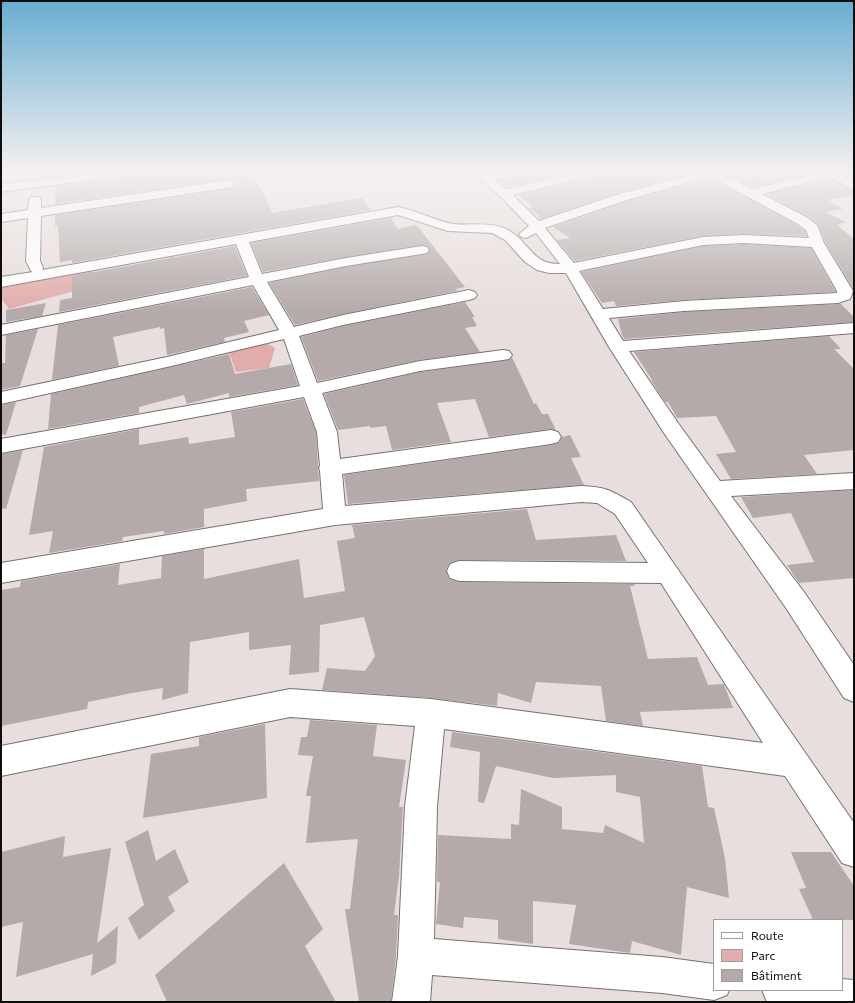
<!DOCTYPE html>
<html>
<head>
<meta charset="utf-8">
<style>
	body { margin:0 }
	#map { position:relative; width:855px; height:1003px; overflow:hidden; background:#e8dedd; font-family:Commissioner,sans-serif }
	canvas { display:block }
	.frame { position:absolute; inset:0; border:2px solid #0f0c0c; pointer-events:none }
	.legend { position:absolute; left:713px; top:919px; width:130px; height:72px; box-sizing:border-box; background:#fff; border:1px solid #9f9e9e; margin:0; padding:5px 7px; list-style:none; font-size:12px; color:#0f0c0c }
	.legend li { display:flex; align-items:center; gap:8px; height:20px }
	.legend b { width:20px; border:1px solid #9f9e9e }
</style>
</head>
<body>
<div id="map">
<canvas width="855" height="1003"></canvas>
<div class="frame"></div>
<ul class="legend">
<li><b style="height:5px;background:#fff"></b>Route</li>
<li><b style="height:11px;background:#e1aca9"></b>Parc</li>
<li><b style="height:11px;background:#b3aaa9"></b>Bâtiment</li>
</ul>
</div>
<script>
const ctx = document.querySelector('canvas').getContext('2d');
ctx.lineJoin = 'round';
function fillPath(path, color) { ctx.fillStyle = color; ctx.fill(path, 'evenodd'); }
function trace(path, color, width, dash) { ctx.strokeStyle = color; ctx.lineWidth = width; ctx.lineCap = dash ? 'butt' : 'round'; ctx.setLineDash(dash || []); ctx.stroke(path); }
fillPath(new Path2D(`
	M 94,267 L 92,286 L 9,309 L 1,298 L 1,286 Z
	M 262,341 L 275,348 L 269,368 L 236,372 L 228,349 Z`), '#e1aca9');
fillPath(new Path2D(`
	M 149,172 L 253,172 L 272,213 L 362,198 L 371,210 L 72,263 L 72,260 L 60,262 L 58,225 L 55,226 L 55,215 L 233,188 L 236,185 L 234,180 L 229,179 L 55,204 L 56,186 L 123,177 L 129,174 Z
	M 523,172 L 573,172 L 507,187 L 498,181 L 520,176 Z
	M 597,172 L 695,172 L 616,194 L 541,219 L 538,217 L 540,216 L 528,208 L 533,207 L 518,195 L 594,176 Z
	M 721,172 L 820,172 L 752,187 Z
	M 709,178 L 795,224 L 805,231 L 807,236 L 744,234 L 703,236 L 575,261 L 557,240 L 570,238 L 553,227 L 624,202 Z
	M 829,179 L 854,191 L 854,196 L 828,200 L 843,209 L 825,212 L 846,222 L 837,225 L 854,239 L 854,290 L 825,242 L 818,224 L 807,216 L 766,194 Z
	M 391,218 L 398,229 L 415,225 L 419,228 L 465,287 L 456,289 L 457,291 L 343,314 L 295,325 L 269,283 L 346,267 L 427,254 L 430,249 L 427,246 L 422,245 L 346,257 L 263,272 L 251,243 Z
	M 744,244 L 811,248 L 836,292 L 684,300 L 616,306 L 614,301 L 602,303 L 581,272 L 703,246 Z
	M 235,246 L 247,276 L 59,312 L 60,300 L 72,298 L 72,276 Z
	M 252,287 L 269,315 L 244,321 L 249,332 L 224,338 L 225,342 L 167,355 L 164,328 L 160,329 L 160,327 L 113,337 L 119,366 L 52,380 L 58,325 Z
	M 465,302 L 475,317 L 472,317 L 477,326 L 465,328 L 480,352 L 420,360 L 318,381 L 301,337 L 343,326 Z
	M 46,303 L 42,316 L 6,322 L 6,310 Z
	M 838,304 L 841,304 L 854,317 L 854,322 L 624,339 L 622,335 L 618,319 L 684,312 Z
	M 38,329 L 20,386 L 1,390 L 1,363 L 5,363 L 6,335 Z
	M 829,336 L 841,349 L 834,349 L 854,369 L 854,450 L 804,455 L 817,474 L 731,479 L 716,454 L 736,452 L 716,416 L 677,418 L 668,402 L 665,402 L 651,380 L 652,380 L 634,352 Z
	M 229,354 L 235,374 L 291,364 L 298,385 L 229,397 L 229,393 L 187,404 L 184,395 L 139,407 L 139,413 L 48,429 L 51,394 Z
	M 512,357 L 534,404 L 536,403 L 542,414 L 548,414 L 556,430 L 551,429 L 489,437 L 475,399 L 437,403 L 451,442 L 392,450 L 386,426 L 370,428 L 370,426 L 338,430 L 324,394 L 420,372 L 509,360 Z
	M 303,399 L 316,432 L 319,481 L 246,489 L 247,501 L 204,509 L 204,527 L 164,534 L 164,531 L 123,537 L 122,541 L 49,553 L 53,531 L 29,535 L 44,447 L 139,429 L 139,445 L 188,437 L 189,444 L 235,437 L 231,412 Z
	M 16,402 L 6,435 L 1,434 L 1,405 Z
	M 570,435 L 581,457 L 571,458 L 584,485 L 348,504 L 344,475 L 551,445 L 559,443 L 562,437 Z
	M 23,450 L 6,509 L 1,508 L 1,454 Z
	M 854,490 L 854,578 L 799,583 L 787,565 L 814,562 L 791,513 L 753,518 L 741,497 Z
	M 527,509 L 536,540 L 616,535 L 626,561 L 459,560 L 449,563 L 446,570 L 449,579 L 459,582 L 634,584 L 635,586 L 630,586 L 648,659 L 697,657 L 708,685 L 724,684 L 733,708 L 640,712 L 643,726 L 606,721 L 601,686 L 536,682 L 531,703 L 498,693 L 497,706 L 431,698 L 322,690 L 327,668 L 365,671 L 375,656 L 364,617 L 320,625 L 319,672 L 289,675 L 291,645 L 249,650 L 249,632 L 190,642 L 188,693 L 162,700 L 163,688 L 132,693 L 88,702 L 87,709 L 1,726 L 1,590 L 20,587 L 21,581 L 120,564 L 118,585 L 161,578 L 162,556 L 204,549 L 204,579 L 299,559 L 304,598 L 345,591 L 337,541 L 355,538 L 352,525 Z
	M 310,720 L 377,725 L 373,756 L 406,760 L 399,807 L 403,807 L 399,876 L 394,915 L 398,915 L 396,956 L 391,1002 L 359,1002 L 345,909 L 350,909 L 358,839 L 306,843 L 311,796 L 306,796 L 313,756 L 298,755 L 301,737 L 307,737 Z
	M 265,724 L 267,798 L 143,818 L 151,754 L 199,746 L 199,737 Z
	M 452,732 L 702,766 L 708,807 L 714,808 L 725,858 L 729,898 L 687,887 L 681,955 L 632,941 L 630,953 L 569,944 L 576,905 L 533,901 L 533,944 L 498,939 L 498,920 L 464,917 L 463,928 L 436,924 L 440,882 L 437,882 L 438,835 L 511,839 L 511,824 L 519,825 L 521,789 L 562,807 L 562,829 L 603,833 L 605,825 L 644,843 L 640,797 L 616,792 L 616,775 L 553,778 L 496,766 L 484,803 L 478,802 L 480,752 L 450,747 Z
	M 148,830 L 156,861 L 175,849 L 189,882 L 168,897 L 175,911 L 139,940 L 128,918 L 144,905 L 125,842 Z
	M 65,836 L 63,857 L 111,848 L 97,943 L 118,926 L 116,963 L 91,976 L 93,954 L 16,977 L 23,922 L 1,927 L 1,852 Z
	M 791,852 L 831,852 L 854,886 L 854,920 L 813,920 L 799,889 L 806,888 Z
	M 284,863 L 323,929 L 305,946 L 336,1002 L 167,1002 L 155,975 Z`), '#b3aaa9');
const street = new Path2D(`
	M 100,172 L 129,172 L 127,175 L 123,176 L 1,192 L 1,184 Z
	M 472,172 L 485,172 L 488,174 L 501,172 L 522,172 L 520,175 L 495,180 L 506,189 L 577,172 L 596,172 L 594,175 L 513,195 L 539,221 L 616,195 L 699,172 L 719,172 L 752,189 L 824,172 L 842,172 L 841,174 L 854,181 L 854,190 L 829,177 L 762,194 L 806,217 L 817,225 L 824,243 L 853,291 L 850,299 L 838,303 L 684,311 L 609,318 L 623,341 L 854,323 L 854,333 L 629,351 L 678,423 L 720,481 L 854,473 L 854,489 L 731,496 L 804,592 L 854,665 L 854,702 L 844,698 L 786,608 L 664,433 L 609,347 L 566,273 L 549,273 L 537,270 L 525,262 L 505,240 L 492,233 L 448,231 L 398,215 L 249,242 L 262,274 L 346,258 L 422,246 L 427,247 L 429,250 L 427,253 L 422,254 L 346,266 L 267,282 L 294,327 L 343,315 L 469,290 L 475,292 L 477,295 L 475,298 L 469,300 L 343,325 L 299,336 L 317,383 L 420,361 L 503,350 L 509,351 L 512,355 L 509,359 L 503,360 L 420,371 L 322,393 L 337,432 L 340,459 L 551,430 L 558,432 L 561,437 L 558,442 L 551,444 L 342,474 L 345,506 L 581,486 C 606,487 610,490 631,502 L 854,823 L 854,867 L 842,863 L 785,776 L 444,729 L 437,806 L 434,939 L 662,957 L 714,964 L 714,990 L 729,990 L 727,995 L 714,1000 L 662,993 L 432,975 L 430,1002 L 392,1002 L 398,956 L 405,806 L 415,726 L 290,717 L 1,776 L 1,746 L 290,689 L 431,699 L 763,743 L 661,583 L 459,581 L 450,578 L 447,571 L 450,564 L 459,561 L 648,563 L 615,514 L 597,503 L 581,502 L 335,525 L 1,583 L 1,563 L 323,509 L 320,471 L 319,468 L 320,466 L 317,432 L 304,397 L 1,453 L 1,439 L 300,386 L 284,339 L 167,367 L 1,404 L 1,392 L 167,357 L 279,330 L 253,285 L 1,335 L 1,325 L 249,277 L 236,244 L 1,287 L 1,277 L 33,272 L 31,271 L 26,261 L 28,218 L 1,222 L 1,214 L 28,210 L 29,200 L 31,197 L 39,197 L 41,200 L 41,208 L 229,180 L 233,181 L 235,184 L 233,187 L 41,216 L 40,261 L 43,268 L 42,270 L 398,207 C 417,210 434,221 454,224 C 472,226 491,221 508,230 C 529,241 532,265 560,264 L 536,233 L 526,238 L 521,237 L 519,234 L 529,226 L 500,196 ZM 709,176 L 796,223 L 806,230 L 809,238 L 744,235 L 703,237 L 574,263 L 545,228 L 624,201 ZM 744,243 L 812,247 L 837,291 L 837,293 L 684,301 L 603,309 L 579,271 L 703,245 Z
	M 842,979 L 854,980 L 854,1002 L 767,1002 L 762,990 L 842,990 Z`);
trace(street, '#78706f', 2);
fillPath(street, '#fff');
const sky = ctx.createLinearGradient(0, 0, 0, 312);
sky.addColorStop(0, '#68add2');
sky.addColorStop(0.55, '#f5f0f0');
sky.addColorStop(1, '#f5f0f000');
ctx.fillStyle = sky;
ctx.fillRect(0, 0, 855, 312);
</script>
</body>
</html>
